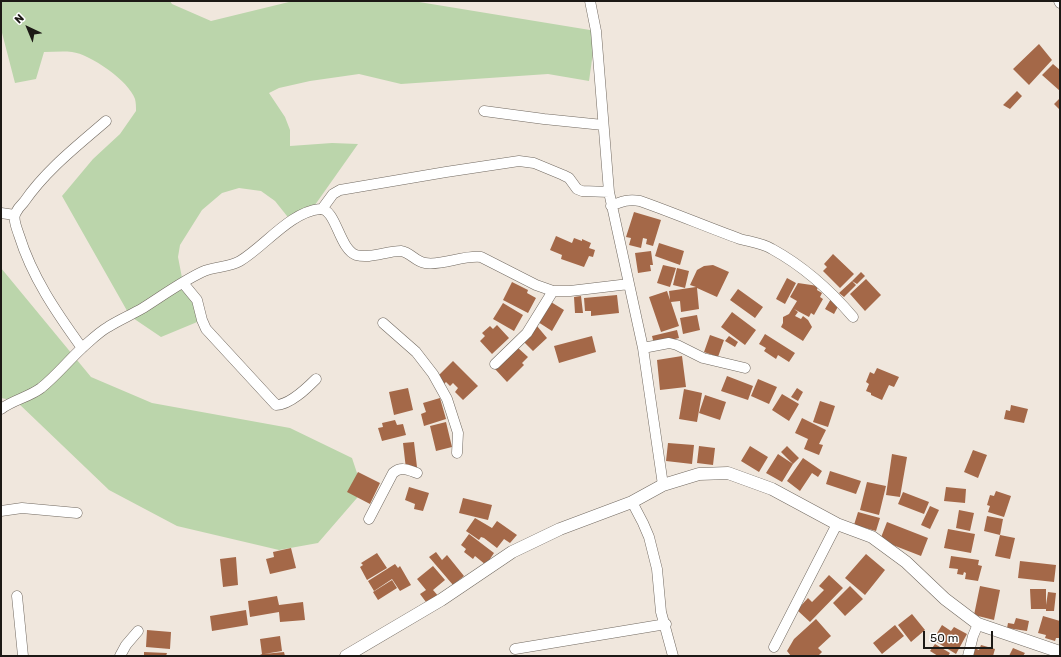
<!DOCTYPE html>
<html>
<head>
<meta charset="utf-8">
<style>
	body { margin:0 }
	#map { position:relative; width:1061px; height:657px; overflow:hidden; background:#f0e7dd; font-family:Rubik,sans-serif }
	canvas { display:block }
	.frame { position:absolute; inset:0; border:2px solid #1c1915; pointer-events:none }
	.north { position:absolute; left:8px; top:8px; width:40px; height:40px; -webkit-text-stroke:3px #fff; paint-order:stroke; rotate:316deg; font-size:11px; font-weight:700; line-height:16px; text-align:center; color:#1c1915 }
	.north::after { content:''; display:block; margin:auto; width:14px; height:18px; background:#1c1915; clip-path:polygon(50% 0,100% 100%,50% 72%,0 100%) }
	.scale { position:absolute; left:923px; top:631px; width:70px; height:18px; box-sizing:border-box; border:2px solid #1c1915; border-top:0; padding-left:5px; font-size:12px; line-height:14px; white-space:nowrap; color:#1c1915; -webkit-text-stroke:3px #fff; paint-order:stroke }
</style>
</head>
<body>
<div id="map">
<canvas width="1061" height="657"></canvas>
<div class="frame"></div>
<div class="north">N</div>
<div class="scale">50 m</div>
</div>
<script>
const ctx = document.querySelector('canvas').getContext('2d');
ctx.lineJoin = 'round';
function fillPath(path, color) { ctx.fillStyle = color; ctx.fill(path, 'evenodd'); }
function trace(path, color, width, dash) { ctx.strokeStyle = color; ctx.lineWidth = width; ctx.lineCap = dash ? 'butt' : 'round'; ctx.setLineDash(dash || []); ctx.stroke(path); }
fillPath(new Path2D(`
	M 1,1 L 170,1 L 172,4 L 211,21 L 293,1 L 413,1 L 596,31 L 589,81 L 548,74 L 401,84 L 359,74 L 310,81 L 279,88 L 269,93 L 285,117 L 290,130 L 290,146 L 332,143 L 358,144 L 310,212 L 291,221 L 275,201 L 261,191 L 239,188 L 222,193 L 202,210 L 180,245 L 178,257 L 183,283 L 202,320 L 161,337 L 130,316 L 62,196 L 93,159 L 120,134 L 136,111 C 136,107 136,103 135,99 C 129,81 90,54 72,52 C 63,51 53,52 44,52 L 36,79 L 15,83 L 1,29 Z
	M 1,268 L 91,377 L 152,403 L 290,428 L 352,458 L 363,491 L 318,543 L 279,550 L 177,526 L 109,490 L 16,401 L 1,398 Z`), '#bbd5ab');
fillPath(new Path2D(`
	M 1039,44 L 1052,60 L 1029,85 L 1013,69 Z
	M 1053,64 L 1060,70 L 1060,91 L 1042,75 Z
	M 1017,91 L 1022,96 L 1010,109 L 1003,105 Z
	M 1060,98 L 1060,110 L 1054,104 Z
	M 634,212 L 661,220 L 653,246 L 646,244 L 647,239 L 643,238 L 641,248 L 629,245 L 631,238 L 626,237 Z
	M 556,236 L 572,243 L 574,238 L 582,241 L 582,239 L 591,243 L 589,248 L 595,250 L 593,257 L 589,256 L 584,267 L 561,259 L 562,255 L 550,250 Z
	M 659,243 L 684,251 L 680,265 L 655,256 Z
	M 651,251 L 653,265 L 650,265 L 651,271 L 638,273 L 635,253 Z
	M 833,254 L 854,274 L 840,288 L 823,271 L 827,267 L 824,264 Z
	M 663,265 L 676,268 L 670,287 L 657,283 Z
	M 713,265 L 729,272 L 717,297 L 697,288 L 699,309 L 681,312 L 680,301 L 671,302 L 679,326 L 661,332 L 649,297 L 667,291 L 670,300 L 669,291 L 696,287 L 690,285 L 697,270 L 704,266 Z
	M 677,268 L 689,271 L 685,288 L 673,285 Z
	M 861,272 L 865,276 L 857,284 L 852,281 L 856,285 L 844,297 L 839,293 L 852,281 Z
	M 787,278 L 796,283 L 785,304 L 776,299 Z
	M 866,279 L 881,295 L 865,311 L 850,294 Z
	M 512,282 L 528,290 L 527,293 L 536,298 L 528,313 L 503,300 Z
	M 798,283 L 818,286 L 817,290 L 822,293 L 820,297 L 823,299 L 814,315 L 811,313 L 809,317 L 794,309 L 798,312 L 795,316 L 801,319 L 803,316 L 808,320 L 812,327 L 803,341 L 781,327 L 783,323 L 783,317 L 789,314 L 797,301 L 790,297 Z
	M 738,289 L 763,307 L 755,318 L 730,300 Z
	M 617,295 L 619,313 L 591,316 L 591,311 L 585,311 L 584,298 Z
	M 581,296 L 583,313 L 575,313 L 574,297 Z
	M 832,297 L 841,301 L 834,314 L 825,309 Z
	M 551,302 L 564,310 L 552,331 L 538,322 Z
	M 503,303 L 523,315 L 514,331 L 493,319 Z
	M 732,312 L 756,330 L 745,345 L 721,327 Z
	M 697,315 L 700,330 L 683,334 L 680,318 Z
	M 497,325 L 509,338 L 492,354 L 480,341 L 485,336 L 482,333 L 490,326 L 493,329 Z
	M 537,326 L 547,338 L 533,351 L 522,340 Z
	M 677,330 L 679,338 L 654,344 L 652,336 Z
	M 765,334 L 795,353 L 789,362 L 778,355 L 776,359 L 764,351 L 766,348 L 759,344 Z
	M 710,335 L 724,340 L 718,357 L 704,352 Z
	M 592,336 L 596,352 L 559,363 L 554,346 Z
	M 729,336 L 738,342 L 735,347 L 725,341 Z
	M 517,347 L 528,357 L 522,363 L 524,365 L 507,382 L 495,369 Z
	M 682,356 L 686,387 L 660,390 L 657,360 Z
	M 453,361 L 478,386 L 463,400 L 455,392 L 458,388 L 453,383 L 450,386 L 446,382 L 444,384 L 437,377 Z
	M 877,368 L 899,377 L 894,387 L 889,385 L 882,400 L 871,395 L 871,393 L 866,391 L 869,384 L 866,382 L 870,372 L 874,374 Z
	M 727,376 L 753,386 L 748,400 L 721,391 Z
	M 758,379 L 777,387 L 769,404 L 751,396 Z
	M 408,388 L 413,410 L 394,415 L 389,392 Z
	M 797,388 L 803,392 L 798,401 L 791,397 Z
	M 684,389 L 702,393 L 697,422 L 679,419 Z
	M 782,394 L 799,404 L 789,421 L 772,410 Z
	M 705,395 L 726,402 L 720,420 L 699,413 Z
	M 440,398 L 446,419 L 424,426 L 421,414 L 426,412 L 423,403 Z
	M 820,401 L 835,406 L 828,427 L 813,422 Z
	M 1011,405 L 1028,409 L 1024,423 L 1004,419 L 1006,410 L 1010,411 Z
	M 802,418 L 826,430 L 819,444 L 823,445 L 819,455 L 804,449 L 808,439 L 795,433 Z
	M 395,420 L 397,425 L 403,424 L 406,435 L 382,441 L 378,428 L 383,427 L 382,423 Z
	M 446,422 L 452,447 L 436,451 L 430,426 Z
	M 414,442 L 417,467 L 406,469 L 403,443 Z
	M 668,443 L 694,445 L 692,464 L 666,461 Z
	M 699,446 L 715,448 L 713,465 L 697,463 Z
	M 750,446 L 768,457 L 759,472 L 741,461 Z
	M 787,446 L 799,458 L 793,464 L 782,482 L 766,473 L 778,454 L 793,464 L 781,452 Z
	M 973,450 L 987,455 L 978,478 L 964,472 Z
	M 892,454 L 907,457 L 900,497 L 886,495 Z
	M 803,458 L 822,471 L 818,477 L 812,473 L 800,491 L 787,481 Z
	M 830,471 L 861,481 L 856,494 L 826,484 Z
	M 358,472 L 380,483 L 370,504 L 347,492 Z
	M 867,482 L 886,486 L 879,515 L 860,510 Z
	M 409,487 L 429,493 L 423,511 L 414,509 L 415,504 L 405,500 Z
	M 946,487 L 966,489 L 965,503 L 944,501 Z
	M 996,491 L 1011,496 L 1004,517 L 988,512 L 990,506 L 987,505 L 990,495 L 994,496 Z
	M 903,492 L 929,502 L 924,514 L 898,504 Z
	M 463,498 L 492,505 L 488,520 L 459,513 Z
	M 930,506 L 939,510 L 930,529 L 921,525 Z
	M 959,510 L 974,513 L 970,531 L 956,528 Z
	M 858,512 L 880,518 L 876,531 L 854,525 Z
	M 987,516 L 1003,519 L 1000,535 L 984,531 Z
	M 475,518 L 492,528 L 497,521 L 517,535 L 510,543 L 504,539 L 497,548 L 484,538 L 481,537 L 479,540 L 466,531 Z
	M 887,522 L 928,538 L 921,556 L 880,540 Z
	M 948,529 L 975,534 L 971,553 L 944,548 Z
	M 469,534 L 494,553 L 486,565 L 475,556 L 473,559 L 464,552 L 466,549 L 461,545 Z
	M 1000,535 L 1015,538 L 1010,559 L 995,556 Z
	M 291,548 L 296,568 L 270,574 L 266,559 L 274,557 L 273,552 Z
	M 436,552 L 442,560 L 447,555 L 464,576 L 453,585 L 429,557 Z
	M 377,553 L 387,568 L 367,580 L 360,567 L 363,565 L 361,563 Z
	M 866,554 L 885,570 L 865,595 L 845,578 Z
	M 951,556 L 979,560 L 978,565 L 982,566 L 978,581 L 965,579 L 966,573 L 964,572 L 963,575 L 957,574 L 958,569 L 949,568 Z
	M 236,557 L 238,585 L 223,587 L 220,559 Z
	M 1020,561 L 1056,565 L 1054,582 L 1018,578 Z
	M 395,564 L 398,568 L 400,566 L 411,585 L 400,591 L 392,579 L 374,591 L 368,581 Z
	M 433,566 L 445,580 L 433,590 L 440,598 L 429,606 L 420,594 L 426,590 L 417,579 Z
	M 829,575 L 843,588 L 810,622 L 797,610 L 808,598 L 812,602 L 824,590 L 819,586 Z
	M 392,580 L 397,588 L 378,600 L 373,592 Z
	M 850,586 L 863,599 L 845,616 L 833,603 Z
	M 980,586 L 1000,590 L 994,620 L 974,615 Z
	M 1030,589 L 1046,589 L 1046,605 L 1048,592 L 1056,593 L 1054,611 L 1046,611 L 1046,609 L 1031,609 Z
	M 277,596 L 279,605 L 303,602 L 305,620 L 280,622 L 279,612 L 250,617 L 248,601 Z
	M 246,610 L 248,625 L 212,631 L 210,616 Z
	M 912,614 L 925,630 L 911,642 L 898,625 Z
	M 1043,616 L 1060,621 L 1060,638 L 1056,638 L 1055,641 L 1045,638 L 1046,635 L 1038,633 Z
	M 1016,618 L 1029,621 L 1027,631 L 1007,628 L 1008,623 L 1014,624 Z
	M 816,619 L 831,636 L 818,648 L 822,652 L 818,656 L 791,656 L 787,651 L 794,639 Z
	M 895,625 L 904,636 L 882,654 L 873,643 Z
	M 942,625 L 951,631 L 954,627 L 967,634 L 956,654 L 933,640 Z
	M 147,630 L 171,632 L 170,649 L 146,647 Z
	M 280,636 L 282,651 L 264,654 L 284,652 L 285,656 L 260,656 L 260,655 L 262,654 L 260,639 Z
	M 935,644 L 950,653 L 948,656 L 938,656 L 930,651 Z
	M 981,645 L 995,649 L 993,656 L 971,656 L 974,648 L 979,650 Z
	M 1013,648 L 1025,653 L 1023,656 L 1009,656 Z
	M 144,652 L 167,653 L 166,656 L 144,656 Z`), '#a46848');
const minor = new Path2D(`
	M 590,1 L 596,31 L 609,192 L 643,348 L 663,485
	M 1059,1 L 1060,3
	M 484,111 L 544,119 L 603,125
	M 611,206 C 622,201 629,199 640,201 C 674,213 707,227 740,239 C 751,242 762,243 772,249 C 803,266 830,290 853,317
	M 322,209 L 333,194 L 340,190 L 446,172 L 519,161 L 534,163 L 563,175 L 569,178 L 577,189 L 582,191 L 609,192
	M 1,213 L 15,215
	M 183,283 L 197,300 L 202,320 L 206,329 L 276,405 C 290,405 307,388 316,379
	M 383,323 L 416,352 L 433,374 L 447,399 L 458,433 L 457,453
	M 82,348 C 56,312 32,277 19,235 C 17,229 13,220 15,214 C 17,210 21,205 24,202 C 46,170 77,146 106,121
	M 643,348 L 669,343 L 677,345 L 703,358 L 745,368
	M 495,364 L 527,333 L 553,291
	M 1,409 C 13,400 29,397 41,388 C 56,376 68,361 82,348 C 90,341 99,332 108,327 C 119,320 131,315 143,308 C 162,296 181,282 202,272 C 214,266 228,268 240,261 C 265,246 290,212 320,209 C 336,208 339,249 356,255 C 370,259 386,251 401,251 C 410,252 416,262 425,263 C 443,266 462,255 481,257 L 536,285 L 553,291 L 570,291 L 629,284
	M 632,502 L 643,523 L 649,537 L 657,569 L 661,612 L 673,656
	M 1,511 L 22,508 L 77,513
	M 369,519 L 393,473 C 401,466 408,470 417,473
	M 17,596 L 23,656
	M 774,647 L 837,524
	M 515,649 L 666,624
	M 120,656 L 126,645 L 138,631
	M 968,656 L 973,636 L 978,624`);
const tertiary = new Path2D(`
	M 346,656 L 441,600 L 512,552 L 560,529 L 632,502 L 663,485 L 699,474 L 728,473 L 772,489 L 837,524 L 872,537 L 906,562 L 945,599 L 978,624 L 1060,652`);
trace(minor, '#716960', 11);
trace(tertiary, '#716960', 13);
trace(minor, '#fff', 10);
trace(tertiary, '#fff', 12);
</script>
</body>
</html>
